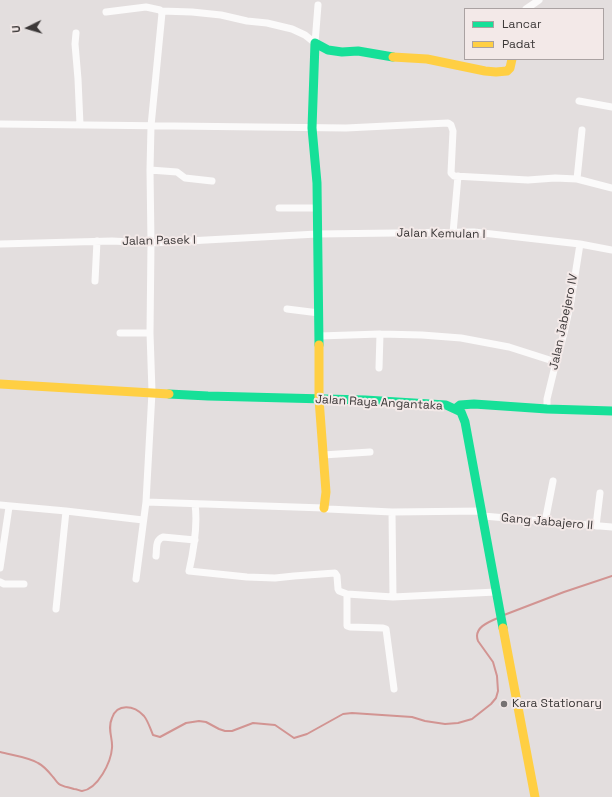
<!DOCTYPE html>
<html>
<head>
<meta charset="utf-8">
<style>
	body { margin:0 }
	#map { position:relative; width:612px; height:797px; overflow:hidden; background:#e3dede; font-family:"Space Grotesk",sans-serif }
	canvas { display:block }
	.legend { position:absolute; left:464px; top:8px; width:140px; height:52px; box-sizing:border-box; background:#f3e9e8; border:1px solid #aaa2a2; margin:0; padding:5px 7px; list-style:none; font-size:12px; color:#3c3838 }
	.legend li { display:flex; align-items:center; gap:8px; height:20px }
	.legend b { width:20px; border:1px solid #aaa2a2 }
	.north { position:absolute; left:8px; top:8px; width:40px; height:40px; -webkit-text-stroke:3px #f3e9e8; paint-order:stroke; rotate:265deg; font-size:11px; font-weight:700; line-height:16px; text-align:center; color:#3c3838 }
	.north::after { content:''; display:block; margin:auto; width:14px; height:18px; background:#3c3838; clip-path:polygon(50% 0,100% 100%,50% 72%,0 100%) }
</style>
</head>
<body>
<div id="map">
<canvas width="612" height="797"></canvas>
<ul class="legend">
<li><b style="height:5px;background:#16e098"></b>Lancar</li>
<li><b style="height:5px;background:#ffcf43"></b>Padat</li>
</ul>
<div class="north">U</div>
</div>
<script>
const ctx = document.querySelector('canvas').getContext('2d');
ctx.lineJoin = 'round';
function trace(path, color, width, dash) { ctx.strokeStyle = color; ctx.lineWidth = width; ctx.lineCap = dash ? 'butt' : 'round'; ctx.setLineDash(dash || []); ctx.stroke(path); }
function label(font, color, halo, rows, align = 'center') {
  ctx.font = font + ' "Space Grotesk",sans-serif'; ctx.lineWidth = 4; ctx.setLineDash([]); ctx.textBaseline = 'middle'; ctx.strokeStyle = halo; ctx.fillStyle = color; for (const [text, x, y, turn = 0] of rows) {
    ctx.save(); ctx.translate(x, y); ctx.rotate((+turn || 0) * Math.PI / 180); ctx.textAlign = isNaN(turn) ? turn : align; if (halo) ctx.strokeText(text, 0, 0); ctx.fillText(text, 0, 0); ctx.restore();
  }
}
trace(new Path2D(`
	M 504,615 L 564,592 L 612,576
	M 0,752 C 11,755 28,757 38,763 C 44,766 49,772 53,777 C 55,779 57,783 59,784 C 63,787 69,787 74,789 C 77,789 80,791 82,791 C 98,789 111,762 112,748 C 113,738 107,729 112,718 C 117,703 134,705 144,716 C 148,721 150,728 153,735 L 160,737 L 186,723 L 199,721 L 206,722 L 219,729 L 225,731 L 232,731 L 253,723 L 275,725 L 294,738 L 307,734 L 343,714 L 352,713 L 412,717 L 425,721 L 445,724 L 458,723 L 472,719 L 491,704 L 496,698 L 498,691 L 497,676 L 493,662 L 478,641 C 473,628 488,622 498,618`), '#d29492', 2);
trace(new Path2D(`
	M 526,9 L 539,0
	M 161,11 L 192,12 L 221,15 L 247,21 L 267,23 L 292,29 L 305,35 L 315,43
	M 106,12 L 146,7 L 160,10 L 162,13 L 151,126 L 150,170 L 151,243 L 150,333 L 152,392 L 146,502 L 136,579
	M 76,33 L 75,44 L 78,79 L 80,125
	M 315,43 L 318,5
	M 579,101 L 612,107
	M 0,124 L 346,128 L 448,123 L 451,125 L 453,131 L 451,173 L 454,176 L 528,180 L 555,178 L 577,179 L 612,188
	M 150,170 L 177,172 L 185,178 L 212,181
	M 577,179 L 582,130
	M 279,208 L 317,208
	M 453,233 L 458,176
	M 0,244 L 112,241 L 151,243 L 317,234 L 474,232 L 580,244 L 612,250
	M 95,281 L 97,241
	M 287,309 L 319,313
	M 120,333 L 150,333
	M 319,336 L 380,334 L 422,335 L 461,338 L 509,347 L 556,362
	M 379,368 L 380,334
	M 547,409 L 547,399 L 556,362 L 564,333 L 571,301 L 580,244
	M 323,455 L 370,452
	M 146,502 L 324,508 L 328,509 L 392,512 L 482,511
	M 195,504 C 198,526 194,549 189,571 L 247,577 L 275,578 L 294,576 L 335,573 L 337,576 L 338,589 L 339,591 L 347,594 L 393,597 L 496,592
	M 0,505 L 66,511 L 143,520
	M 392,512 L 393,597
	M 483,516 L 612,527
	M 545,522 L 553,481
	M 596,526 L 600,493
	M 156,556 C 157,548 155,540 163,537 L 195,540
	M 0,568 L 9,507
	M 0,582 L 4,584 L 24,584
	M 347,594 L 347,626 L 350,627 L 383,628 L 386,629 L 394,689
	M 56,609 L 66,511`), '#fbfafa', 7);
trace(new Path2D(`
	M 319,345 L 317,183 L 312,128 L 315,43 L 328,50 L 342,52 L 358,51 L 393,57
	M 169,394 L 208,396 L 365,400 L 446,405 L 461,412 L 465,422 L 503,628
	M 455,409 L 460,405 L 474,404 L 547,409 L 612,411`), '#16e098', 9);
trace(new Path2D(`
	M 393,57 L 427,59 L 485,71 L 496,72 L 507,71 L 510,68 L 512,59
	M 319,345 L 319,399 L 326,492 L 324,508
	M 0,384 L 169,394
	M 503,628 L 535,797`), '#ffcf43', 9);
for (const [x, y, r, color] of [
	[504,704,4,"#767272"]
]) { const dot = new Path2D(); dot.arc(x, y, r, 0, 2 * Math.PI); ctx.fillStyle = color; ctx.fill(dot); trace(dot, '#f3e9e8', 1.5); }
label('12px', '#3c3838', '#f3e9e8', [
	["Jalan Kemulan I",441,234,1],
	["Jalan Pasek I",159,241,-1],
	["Jalan Jabejero IV",564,322,-78],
	["Jalan Raya Angantaka",379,403,3],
	["Gang Jabajero II",547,522,5]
]);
label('12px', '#3c3838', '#f3e9e8', [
	["Kara Stationary",512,704]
], 'left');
</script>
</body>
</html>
